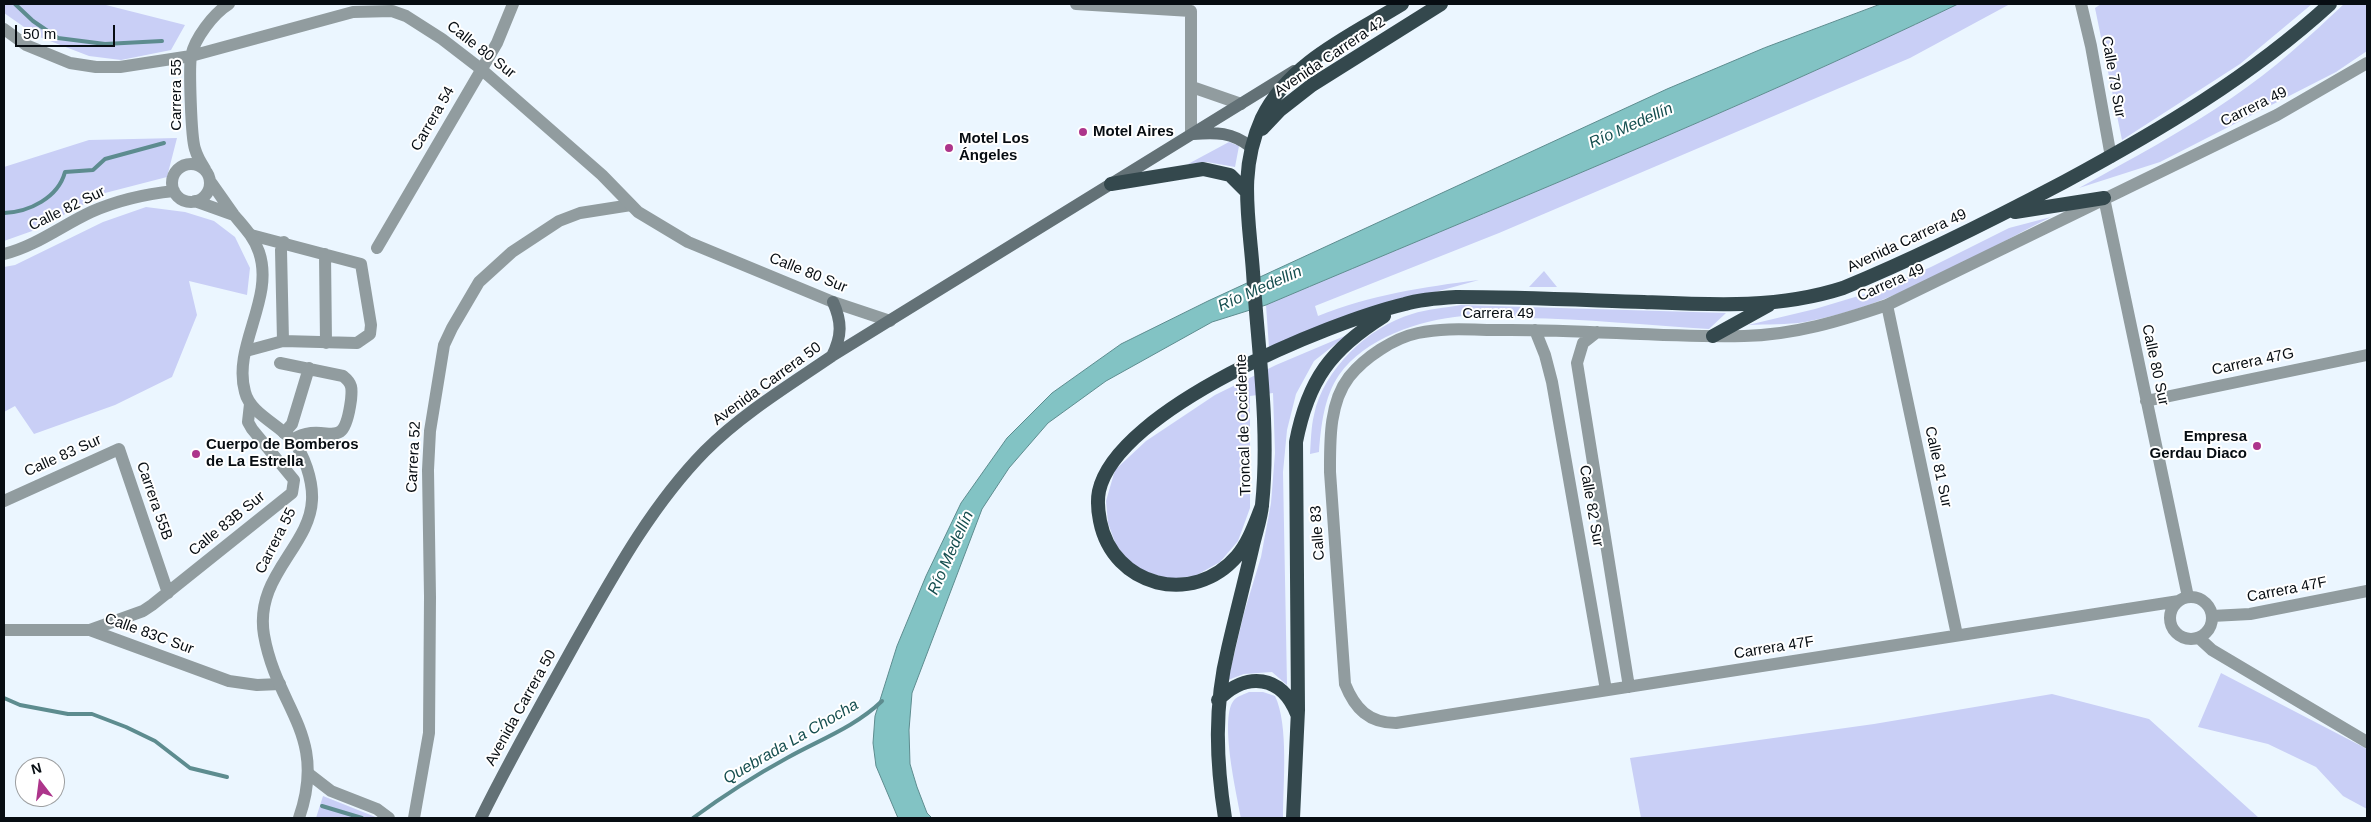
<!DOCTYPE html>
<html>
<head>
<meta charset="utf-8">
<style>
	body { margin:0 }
	#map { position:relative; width:2371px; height:822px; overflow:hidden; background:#ebf6ff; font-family:Arial,sans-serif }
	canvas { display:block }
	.frame { position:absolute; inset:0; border:5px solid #070d12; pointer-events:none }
	.north { position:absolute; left:15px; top:757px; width:50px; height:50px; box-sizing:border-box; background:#fff; border:1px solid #9c9ea0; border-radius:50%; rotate:345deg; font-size:14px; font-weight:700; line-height:20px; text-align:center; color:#070d12 }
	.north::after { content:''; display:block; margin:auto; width:18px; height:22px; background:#ad358b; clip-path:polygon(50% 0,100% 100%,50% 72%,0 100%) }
	.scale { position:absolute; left:15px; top:25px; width:100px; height:22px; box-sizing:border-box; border:2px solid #070d12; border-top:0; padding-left:6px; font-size:15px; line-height:18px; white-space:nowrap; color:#070d12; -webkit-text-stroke:4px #fff; paint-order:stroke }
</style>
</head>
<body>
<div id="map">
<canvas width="2371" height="822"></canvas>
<div class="frame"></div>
<div class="north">N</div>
<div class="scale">50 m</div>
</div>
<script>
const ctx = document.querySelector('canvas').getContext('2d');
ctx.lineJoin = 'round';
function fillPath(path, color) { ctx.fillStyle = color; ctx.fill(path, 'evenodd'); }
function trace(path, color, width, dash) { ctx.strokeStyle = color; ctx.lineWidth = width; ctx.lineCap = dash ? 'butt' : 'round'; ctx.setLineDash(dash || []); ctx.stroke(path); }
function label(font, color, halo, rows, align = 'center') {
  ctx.font = font + ' Arial,sans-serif'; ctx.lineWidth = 4; ctx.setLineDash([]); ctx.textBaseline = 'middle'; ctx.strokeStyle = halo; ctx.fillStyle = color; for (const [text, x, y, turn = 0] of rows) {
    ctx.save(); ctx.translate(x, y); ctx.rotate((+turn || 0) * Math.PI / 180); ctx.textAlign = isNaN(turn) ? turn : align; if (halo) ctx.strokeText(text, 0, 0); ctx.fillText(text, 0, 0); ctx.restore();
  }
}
fillPath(new Path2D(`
	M 4,4 L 102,4 L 185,25 L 171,50 L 121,60 L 89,56 L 37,36 L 4,13 Z
	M 1958,4 L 2010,4 L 1910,58 L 1499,233 L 1315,306 L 1318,316 C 1370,295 1423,287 1479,280 L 1395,303 L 1269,348 L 1266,305 C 1497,207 1732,113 1958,4 Z
	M 2101,4 L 2312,4 L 2240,64 L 2122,140 L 2095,8 Z
	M 2344,4 L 2367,4 L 2367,51 L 2336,72 L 2160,162 L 2079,188 C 2131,159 2184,131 2233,97 C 2273,70 2309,37 2344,4 Z
	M 177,138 L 167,177 L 105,193 L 35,230 L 4,241 L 4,167 L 89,140 Z
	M 1229,142 L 1239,146 L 1235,167 L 1207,162 L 1188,164 Z
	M 146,207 L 185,212 L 214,221 L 235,237 L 250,268 L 247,295 L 189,281 L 197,315 L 172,377 L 115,405 L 34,434 L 15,406 L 4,412 L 4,267 L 15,265 L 103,222 Z
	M 2051,217 C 1972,257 1894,306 1805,322 C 1787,325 1767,324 1748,325 L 1815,309 L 1875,291 L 1931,267 L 2009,228 Z
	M 1544,271 L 1557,287 L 1529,287 Z
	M 1461,305 L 1726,313 L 1709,329 C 1647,325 1585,319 1523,318 C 1503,317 1482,315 1463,316 C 1419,320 1365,338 1339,375 C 1324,397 1321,426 1319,452 L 1310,454 C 1311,441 1311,427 1314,415 C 1323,370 1368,327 1412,314 C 1427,309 1445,308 1461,305 Z
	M 1347,335 L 1314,361 L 1296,394 L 1287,430 L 1283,472 L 1287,685 L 1272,672 L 1244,674 L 1228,680 L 1244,613 L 1261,557 L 1271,503 L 1275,453 L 1273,393 L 1250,396 L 1250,508 L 1238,541 L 1220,562 L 1195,576 L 1169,579 L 1147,572 L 1131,564 L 1116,545 L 1108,523 L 1106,501 L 1115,470 L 1146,441 L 1215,395 L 1276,365 Z
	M 2221,673 L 2367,749 L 2367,809 L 2343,796 L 2316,767 L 2268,744 L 2198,727 Z
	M 1249,692 L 1263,692 L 1275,696 C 1289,725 1283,785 1283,818 L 1241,818 C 1237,795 1218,715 1235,699 C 1238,696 1245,694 1249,692 Z
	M 2052,694 L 2149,719 L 2259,818 L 1641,818 L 1630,758 L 1874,724 Z
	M 323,796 L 378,818 L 316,818 Z`), '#c9cff6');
const water = new Path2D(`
	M 1881,4 L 1958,4 C 1732,113 1497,207 1266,305 L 1212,322 L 1106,381 L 1048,423 L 1009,468 L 982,509 L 912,693 L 909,730 L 910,764 L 917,787 L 927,813 L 932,818 L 898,818 L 876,766 L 873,743 L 875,716 L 897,646 L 926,576 L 961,503 L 1007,438 L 1052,393 L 1121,344 L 1208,301 L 1667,89 L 1764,48 Z`);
fillPath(water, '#82c3c4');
trace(water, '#5d8c8f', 1);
trace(new Path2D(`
	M 15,4 L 33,21 L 58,38 L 105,44 L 162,41
	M 4,213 C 29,212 58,198 65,172 L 93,170 L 105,159 L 164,143
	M 4,698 L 20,705 L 68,714 L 92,714 L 126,727 L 155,741 L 190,768 L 227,777
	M 322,806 L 362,818
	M 693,818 C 723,796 754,776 787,758 C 819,740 855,727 882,701`), '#5d8c8f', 4);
trace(new Path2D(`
	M 1076,4 L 1191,11 L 1191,134
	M 1192,87 L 1241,104
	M 2104,198 L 2188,597
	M 377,248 L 497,43 L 513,4
	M 325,254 L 326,343
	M 1887,305 L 1957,635
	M 1535,330 L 1545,355 L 1552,382 L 1606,690
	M 1597,332 L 1583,343 L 1577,363 L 1629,687
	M 283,341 L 281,250 L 284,242
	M 246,351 L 283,341 L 357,343 L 370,334 L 371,325 L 361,264 L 251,235
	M 280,363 L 343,376 C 353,384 352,389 351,400 C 343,459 328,418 292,440
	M 2146,401 L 2367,355
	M 284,433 L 292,424 L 309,368
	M 4,501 L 119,449 L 168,593
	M2170 618a21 21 0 1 1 42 0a21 21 0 1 1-42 0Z
	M 2179,601 L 1396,723 C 1369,723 1355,709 1345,684 L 1330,472 C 1330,441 1329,403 1349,377 C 1365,357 1394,338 1418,333 C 1445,327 1474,330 1501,330 C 1582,329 1663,338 1744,336 C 1794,335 1840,321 1887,305 L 2277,115 L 2367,63
	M 2212,616 L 2250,614 L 2367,591
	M 4,630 L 90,630 L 229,681 L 257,685 L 280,684
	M 90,630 L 143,611 L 152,605 L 292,493 L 294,480 L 252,429 L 248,422 L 250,404
	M 2199,638 L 2212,650 L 2367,742
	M 309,774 L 331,791 L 377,809 L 389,818
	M 414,818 L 429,733 L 430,597 L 428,470 L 430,431 L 444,345 L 452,328 L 479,282 L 512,252 L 559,221 L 580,213 L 631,205`), '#919c9f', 12);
trace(new Path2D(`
	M 2081,4 L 2091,46 L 2111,157
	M 4,29 L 26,45 L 70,63 L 96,67 L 120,67 L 191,56 L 353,12 L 392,11 L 406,16 L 442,39 L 481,69 L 602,175 L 638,212 L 688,242 L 833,302 L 890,321
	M172 183a19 19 0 1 1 38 0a19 19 0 1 1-38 0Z
	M 205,169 C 201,163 197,156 195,149 C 191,137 189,68 191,56 C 195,38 213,14 229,4
	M 210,181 C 218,192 226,204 234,215 C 244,227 254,237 259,252 C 275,299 232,346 245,392 C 250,413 278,424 292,440 C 304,453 313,481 312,500 C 310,547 254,576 264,635 C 277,709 328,734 299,818
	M 195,201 L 234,215
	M 4,254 C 36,246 61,226 91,212 C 118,200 145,194 174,191`), '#919c9f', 12);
trace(new Path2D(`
	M 1193,134 C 1216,132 1232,132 1251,147
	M 832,356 C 842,336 842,322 833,302
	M 481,818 C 510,759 542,703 574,645 C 612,578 650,507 705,451 C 742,414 788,386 832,356 L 1294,71`), '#637176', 12);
trace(new Path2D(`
	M 1262,129 L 1280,110 L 1312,85 L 1441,4
	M 1111,184 L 1203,169 L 1230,175 L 1247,192
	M 2015,212 L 2104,198
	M 1713,336 L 1769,305
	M 1262,506 C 1255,523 1249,542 1237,556 C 1193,607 1113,587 1100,521 C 1098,511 1097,501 1099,491 C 1117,409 1329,322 1405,304 C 1422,299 1440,298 1457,297 C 1519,297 1582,300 1644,302 C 1711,305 1778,309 1843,288 C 1919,257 1992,220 2064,182 C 2160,130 2250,77 2330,4
	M 1218,700 C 1246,671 1282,675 1297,714
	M 1225,818 C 1216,761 1214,706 1228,649 C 1236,614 1245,580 1253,545 C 1256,532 1261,518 1262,505 C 1270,429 1258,349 1253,272 C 1249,217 1238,171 1262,118 C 1289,62 1352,35 1402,4
	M 1293,818 L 1298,710 L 1296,442 C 1308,380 1331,349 1384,316`), '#34484d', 14);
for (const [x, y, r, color] of [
	[1083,132,5,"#ad358b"],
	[949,148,5,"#ad358b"],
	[2257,446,5,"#ad358b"],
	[196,454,5,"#ad358b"]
]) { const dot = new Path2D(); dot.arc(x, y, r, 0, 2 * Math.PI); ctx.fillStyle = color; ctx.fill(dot); trace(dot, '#fff', 2); }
label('15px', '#070d12', '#fff', [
	["Calle 80 Sur",481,50,38],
	["Avenida Carrera 42",1330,57,-34],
	["Calle 79 Sur",2113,77,80],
	["Carrera 55",177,95,-90],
	["Carrera 49",2254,107,-26],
	["Carrera 54",433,119,-60],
	["Calle 82 Sur",67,209,-26],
	["Avenida Carrera 49",1907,241,-25],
	["Calle 80 Sur",808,273,22],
	["Carrera 49",1891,283,-24],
	["Carrera 49",1498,314],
	["Carrera 47G",2253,362,-12],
	["Calle 80 Sur",2155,365,78],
	["Avenida Carrera 50",767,384,-36],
	["Troncal de Occidente",1244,425,-92],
	["Calle 83 Sur",63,456,-24],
	["Carrera 52",414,457,-87],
	["Calle 81 Sur",1938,467,78],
	["Carrera 55B",154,501,71],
	["Calle 82 Sur",1591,506,80],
	["Calle 83B Sur",227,524,-39],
	["Calle 83",1318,533,-94],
	["Carrera 55",276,541,-63],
	["Carrera 47F",2287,590,-11],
	["Calle 83C Sur",149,634,20],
	["Carrera 47F",1774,648,-9],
	["Avenida Carrera 50",521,708,-61]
]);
label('bold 15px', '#070d12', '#fff', [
	["Motel Aires",1093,132],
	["Motel Los",959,139],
	["Ángeles",959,156],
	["Empresa",2247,437,"right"],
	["Gerdau Diaco",2247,454,"right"],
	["Cuerpo de Bomberos",206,445],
	["de La Estrella",206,462]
], 'left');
label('italic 16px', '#154e4f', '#fff', [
	["Río Medellín",1631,126,-24],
	["Río Medellín",1260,289,-24],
	["Río Medellín",951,553,-66],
	["Quebrada La Chocha",791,742,-30]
]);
</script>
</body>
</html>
